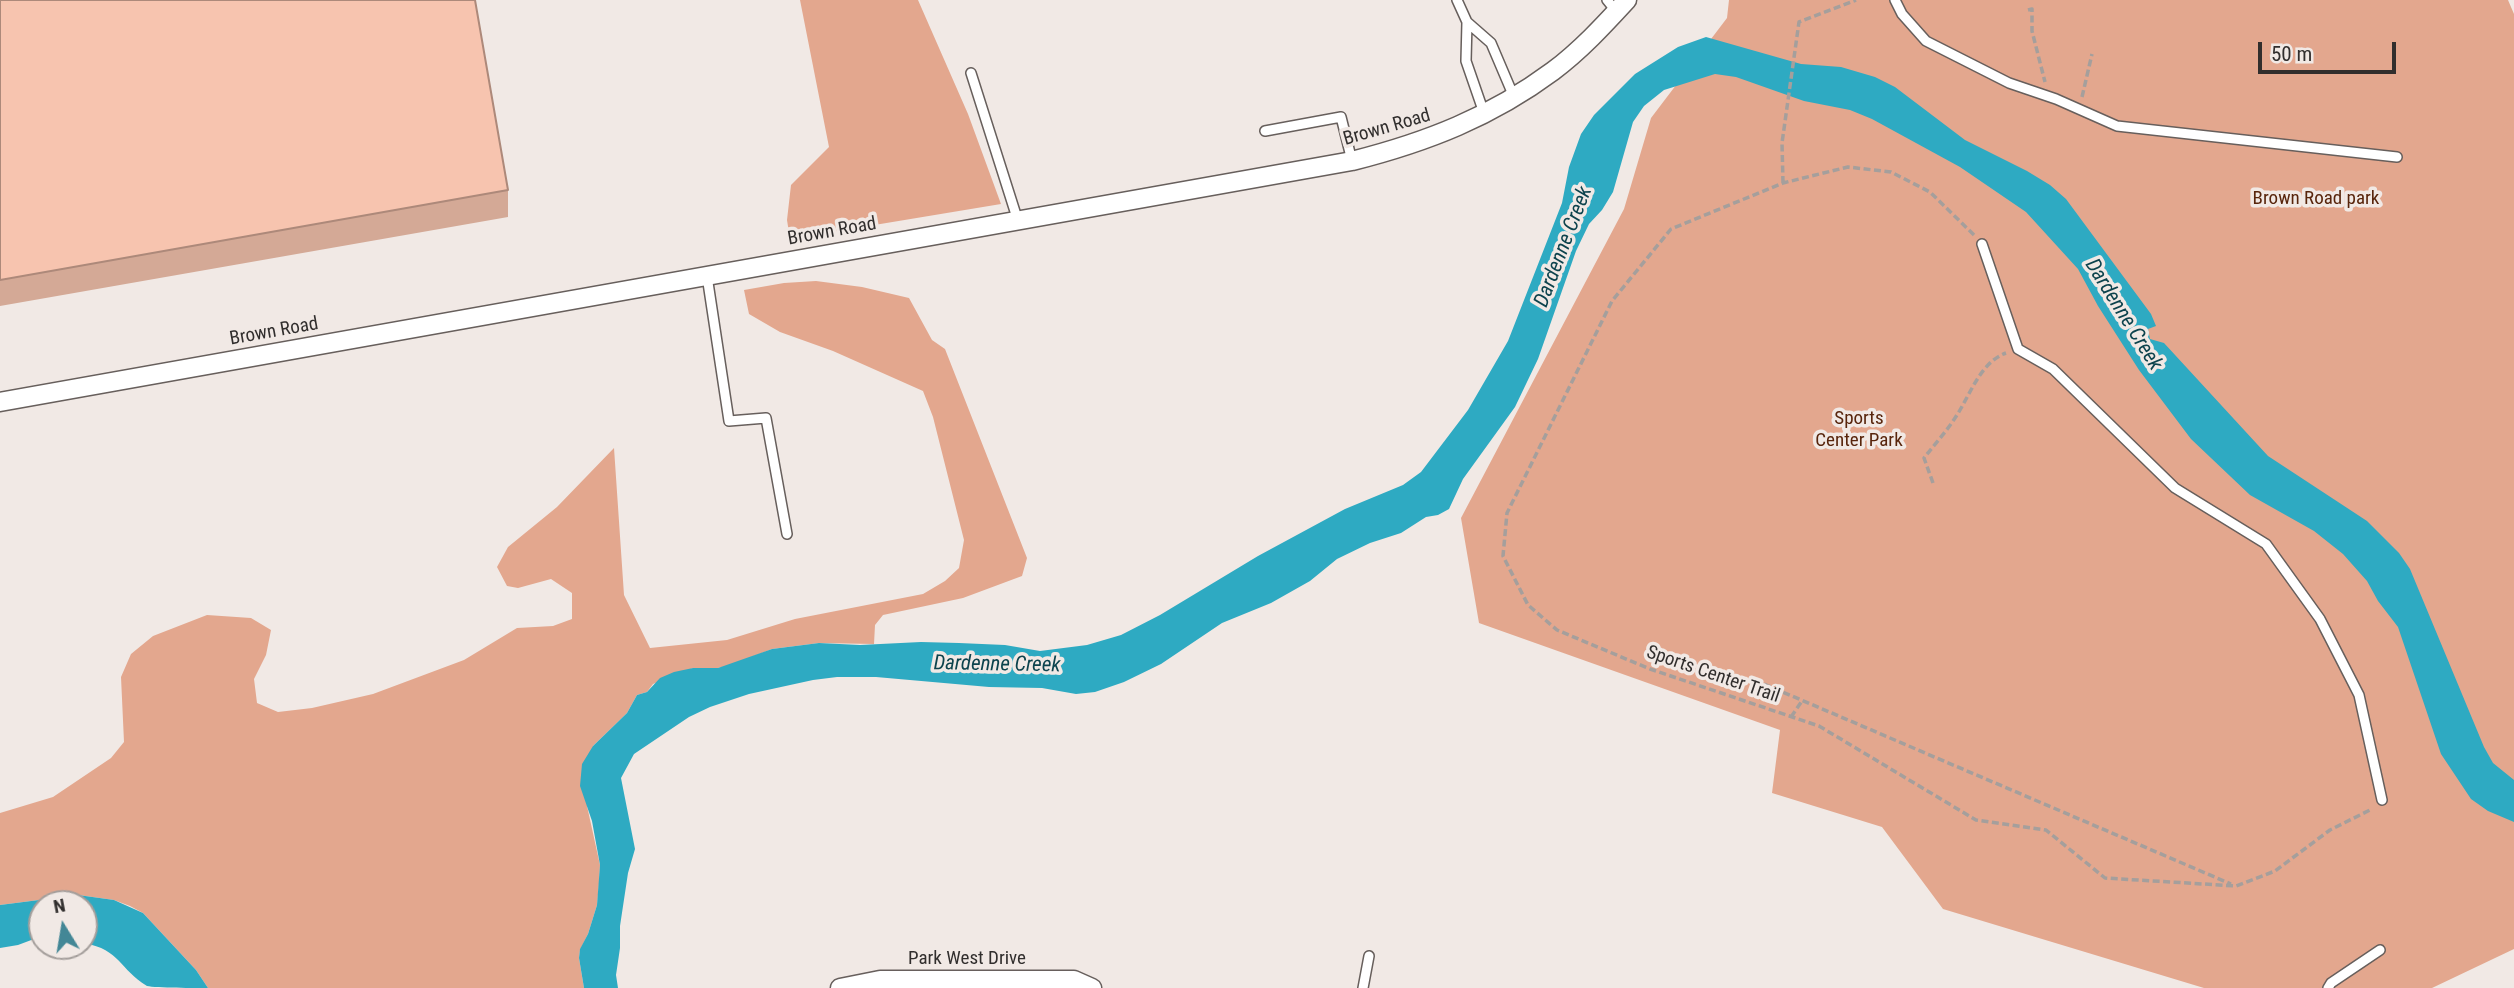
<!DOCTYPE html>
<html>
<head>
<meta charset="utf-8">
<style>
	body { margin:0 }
	#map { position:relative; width:2514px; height:988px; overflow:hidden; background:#f1e9e5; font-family:"Roboto Condensed",sans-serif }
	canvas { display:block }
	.north { position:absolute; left:28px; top:890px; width:70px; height:70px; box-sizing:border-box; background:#f1e9e5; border:2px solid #a49e9b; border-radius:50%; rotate:349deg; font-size:19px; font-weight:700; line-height:28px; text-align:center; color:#312e2d }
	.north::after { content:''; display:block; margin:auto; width:24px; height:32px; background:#438796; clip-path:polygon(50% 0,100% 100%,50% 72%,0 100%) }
	.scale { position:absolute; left:2258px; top:42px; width:138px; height:32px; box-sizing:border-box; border:4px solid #312e2d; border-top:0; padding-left:9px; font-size:21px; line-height:24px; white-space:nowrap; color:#312e2d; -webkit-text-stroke:5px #f1e9e5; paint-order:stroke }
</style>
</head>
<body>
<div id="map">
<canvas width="2514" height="988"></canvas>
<div class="north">N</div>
<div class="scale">50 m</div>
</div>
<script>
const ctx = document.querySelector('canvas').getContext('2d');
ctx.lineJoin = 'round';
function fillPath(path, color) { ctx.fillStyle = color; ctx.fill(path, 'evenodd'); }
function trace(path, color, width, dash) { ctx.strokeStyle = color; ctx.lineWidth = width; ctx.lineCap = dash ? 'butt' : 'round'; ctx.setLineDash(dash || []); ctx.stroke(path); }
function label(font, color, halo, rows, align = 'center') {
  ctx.font = font + ' "Roboto Condensed",sans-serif'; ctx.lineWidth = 7; ctx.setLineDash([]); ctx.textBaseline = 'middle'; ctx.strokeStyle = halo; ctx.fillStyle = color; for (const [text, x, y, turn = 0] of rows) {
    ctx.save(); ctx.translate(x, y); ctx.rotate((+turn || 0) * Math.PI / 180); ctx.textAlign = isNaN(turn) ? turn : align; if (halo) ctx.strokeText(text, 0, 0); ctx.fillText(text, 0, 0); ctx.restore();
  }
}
fillPath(new Path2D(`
	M 800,0 L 918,0 L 968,114 L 1001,204 L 790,239 L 787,220 L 791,185 L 829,147 Z
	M 1729,0 L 2508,0 L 2514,14 L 2514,949 L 2432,988 L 2204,988 L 1943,909 L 1882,827 L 1772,793 L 1780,730 L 1479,623 L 1461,518 L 1624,209 L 1651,118 L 1727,18 Z
	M 816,281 L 862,287 L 909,298 L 932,340 L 945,349 L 1027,558 L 1022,576 L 963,598 L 883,615 L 875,625 L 874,644 L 819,643 L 772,649 L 731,665 L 718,668 L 693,668 L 653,684 L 647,692 L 637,695 L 627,713 L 593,746 L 587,806 L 600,865 L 599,884 L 597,905 L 588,934 L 580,950 L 579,958 L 584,988 L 208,988 L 196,970 L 143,913 L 130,906 L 114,900 L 78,895 L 0,905 L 0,813 L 53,797 L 111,758 L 124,742 L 121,677 L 131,654 L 153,636 L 207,615 L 251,618 L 271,630 L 266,655 L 254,679 L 257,703 L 278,712 L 312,708 L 373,694 L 464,660 L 517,628 L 553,626 L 572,619 L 572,593 L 551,579 L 518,588 L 507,586 L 497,567 L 508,547 L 557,507 L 614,448 L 624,595 L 650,648 L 727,640 L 795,619 L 923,594 L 945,581 L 959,568 L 964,540 L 933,417 L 923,391 L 833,351 L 780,332 L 749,314 L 744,290 L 784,283 Z`), '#e3a78e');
fillPath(new Path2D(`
	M 1706,37 L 1801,64 L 1841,67 L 1875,77 L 1895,87 L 1965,140 L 2027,171 L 2050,185 L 2066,199 L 2151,314 L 2156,326 L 2148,329 L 2150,339 L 2164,343 L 2268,456 L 2367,521 L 2399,553 L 2410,569 L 2484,747 L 2493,763 L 2514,780 L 2514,822 L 2488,811 L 2471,799 L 2441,754 L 2398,627 L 2378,601 L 2367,581 L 2343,554 L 2314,531 L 2250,495 L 2191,439 L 2139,370 L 2098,306 L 2078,269 L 2026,212 L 1960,167 L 1872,119 L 1850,110 L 1804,101 L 1736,77 L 1715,74 L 1664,90 L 1644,106 L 1633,122 L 1613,192 L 1602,210 L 1589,224 L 1576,251 L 1538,359 L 1515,407 L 1463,479 L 1449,509 L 1438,515 L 1426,517 L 1401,533 L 1370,543 L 1337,559 L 1310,581 L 1271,603 L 1222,623 L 1161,664 L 1124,682 L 1095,692 L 1076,694 L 1042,688 L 989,687 L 876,677 L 837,677 L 813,680 L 749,694 L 710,707 L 689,717 L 634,754 L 621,778 L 635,849 L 628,873 L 620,926 L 620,948 L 616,975 L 618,988 L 584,988 L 579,958 L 580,949 L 588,934 L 597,905 L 600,865 L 592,821 L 580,786 L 582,764 L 593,746 L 627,713 L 637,695 L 647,692 L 660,678 L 674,672 L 693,668 L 718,668 L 772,649 L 819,643 L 860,645 L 921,642 L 959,643 L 1005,645 L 1040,651 L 1087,645 L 1121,635 L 1160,615 L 1258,556 L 1345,509 L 1403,485 L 1421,472 L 1468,410 L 1508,341 L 1562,203 L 1569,167 L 1581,134 L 1594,115 L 1635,74 L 1678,47 Z
	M 78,895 L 114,900 L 143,913 L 196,970 L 208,988 C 196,988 156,988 147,986 C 119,969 121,950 84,943 L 84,904 L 42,904 L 42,936 L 18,945 L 0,948 L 0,905 Z`), '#2eaac2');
const lane = new Path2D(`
	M 1457,0 L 1467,22 L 1491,43 L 1514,97
	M 1607,0 L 1616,11
	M 1895,0 L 1902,14 L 1926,41 L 2009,83 L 2056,99 L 2117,126 L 2397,157
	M 1467,22 L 1466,61 L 1484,113
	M 971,73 L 1018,221
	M 1265,131 L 1341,117 L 1352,161
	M 1982,244 L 2018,349 L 2053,369 L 2175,488 L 2266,544 L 2320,619 L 2359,695 L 2382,800
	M 707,276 L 729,421 L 766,418 L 787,534
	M 1363,988 L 1369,956
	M 2328,988 L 2331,983 L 2380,950`);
const street = new Path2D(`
	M 0,402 L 1352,161 C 1427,142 1491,117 1553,71 C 1580,51 1604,25 1627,0
	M 840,988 L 880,980 L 1074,980 L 1092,988`);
trace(lane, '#675f5c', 12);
trace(street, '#675f5c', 21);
trace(new Path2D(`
	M 2028,10 L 2032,9 L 2032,31 L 2045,82
	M 2082,97 L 2092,54
	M 1783,183 L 1782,143 L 1799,22 L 1856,0
	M 1974,235 L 1930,192 L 1891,172 L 1848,167 L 1783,183 L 1671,229 L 1612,301 L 1507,513 L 1503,556 L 1528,605 L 1557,630 L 1650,669 L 1819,726 L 1976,820 L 2046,830 L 2105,878 L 2236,886 L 2275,871 L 2330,830 L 2372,809
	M 1933,483 L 1924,458 C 1934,445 1946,432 1955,418 C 1970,396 1980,362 2006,353
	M 1764,684 L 2231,884
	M 1791,717 L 1802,701`), '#a59f9c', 3.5, [7, 3.5]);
trace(lane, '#fff', 9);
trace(street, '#fff', 18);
fillPath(new Path2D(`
	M 0,0 L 508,190 L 508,217 L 0,306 Z`), '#d4a996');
const building = new Path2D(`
	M 0,0 L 475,0 L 508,190 L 0,280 Z`);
fillPath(building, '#f7c4af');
trace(building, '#ad897a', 2);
label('19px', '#312e2d', '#f1e9e5', [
	["Brown Road",1387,128,-16],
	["Brown Road",832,232,-10],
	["Brown Road",274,332,-10],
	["Sports Center Trail",1713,675,19],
	["Park West Drive",967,959]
]);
label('19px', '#58250c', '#f1e9e5', [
	["Brown Road park",2316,199],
	["Sports",1859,419],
	["Center Park",1859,441]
]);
label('italic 21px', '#0d434d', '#f1e9e5', [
	["Dardenne Creek",1564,247,-69],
	["Dardenne Creek",2123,315,58],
	["Dardenne Creek",997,665,1]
]);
</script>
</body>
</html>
